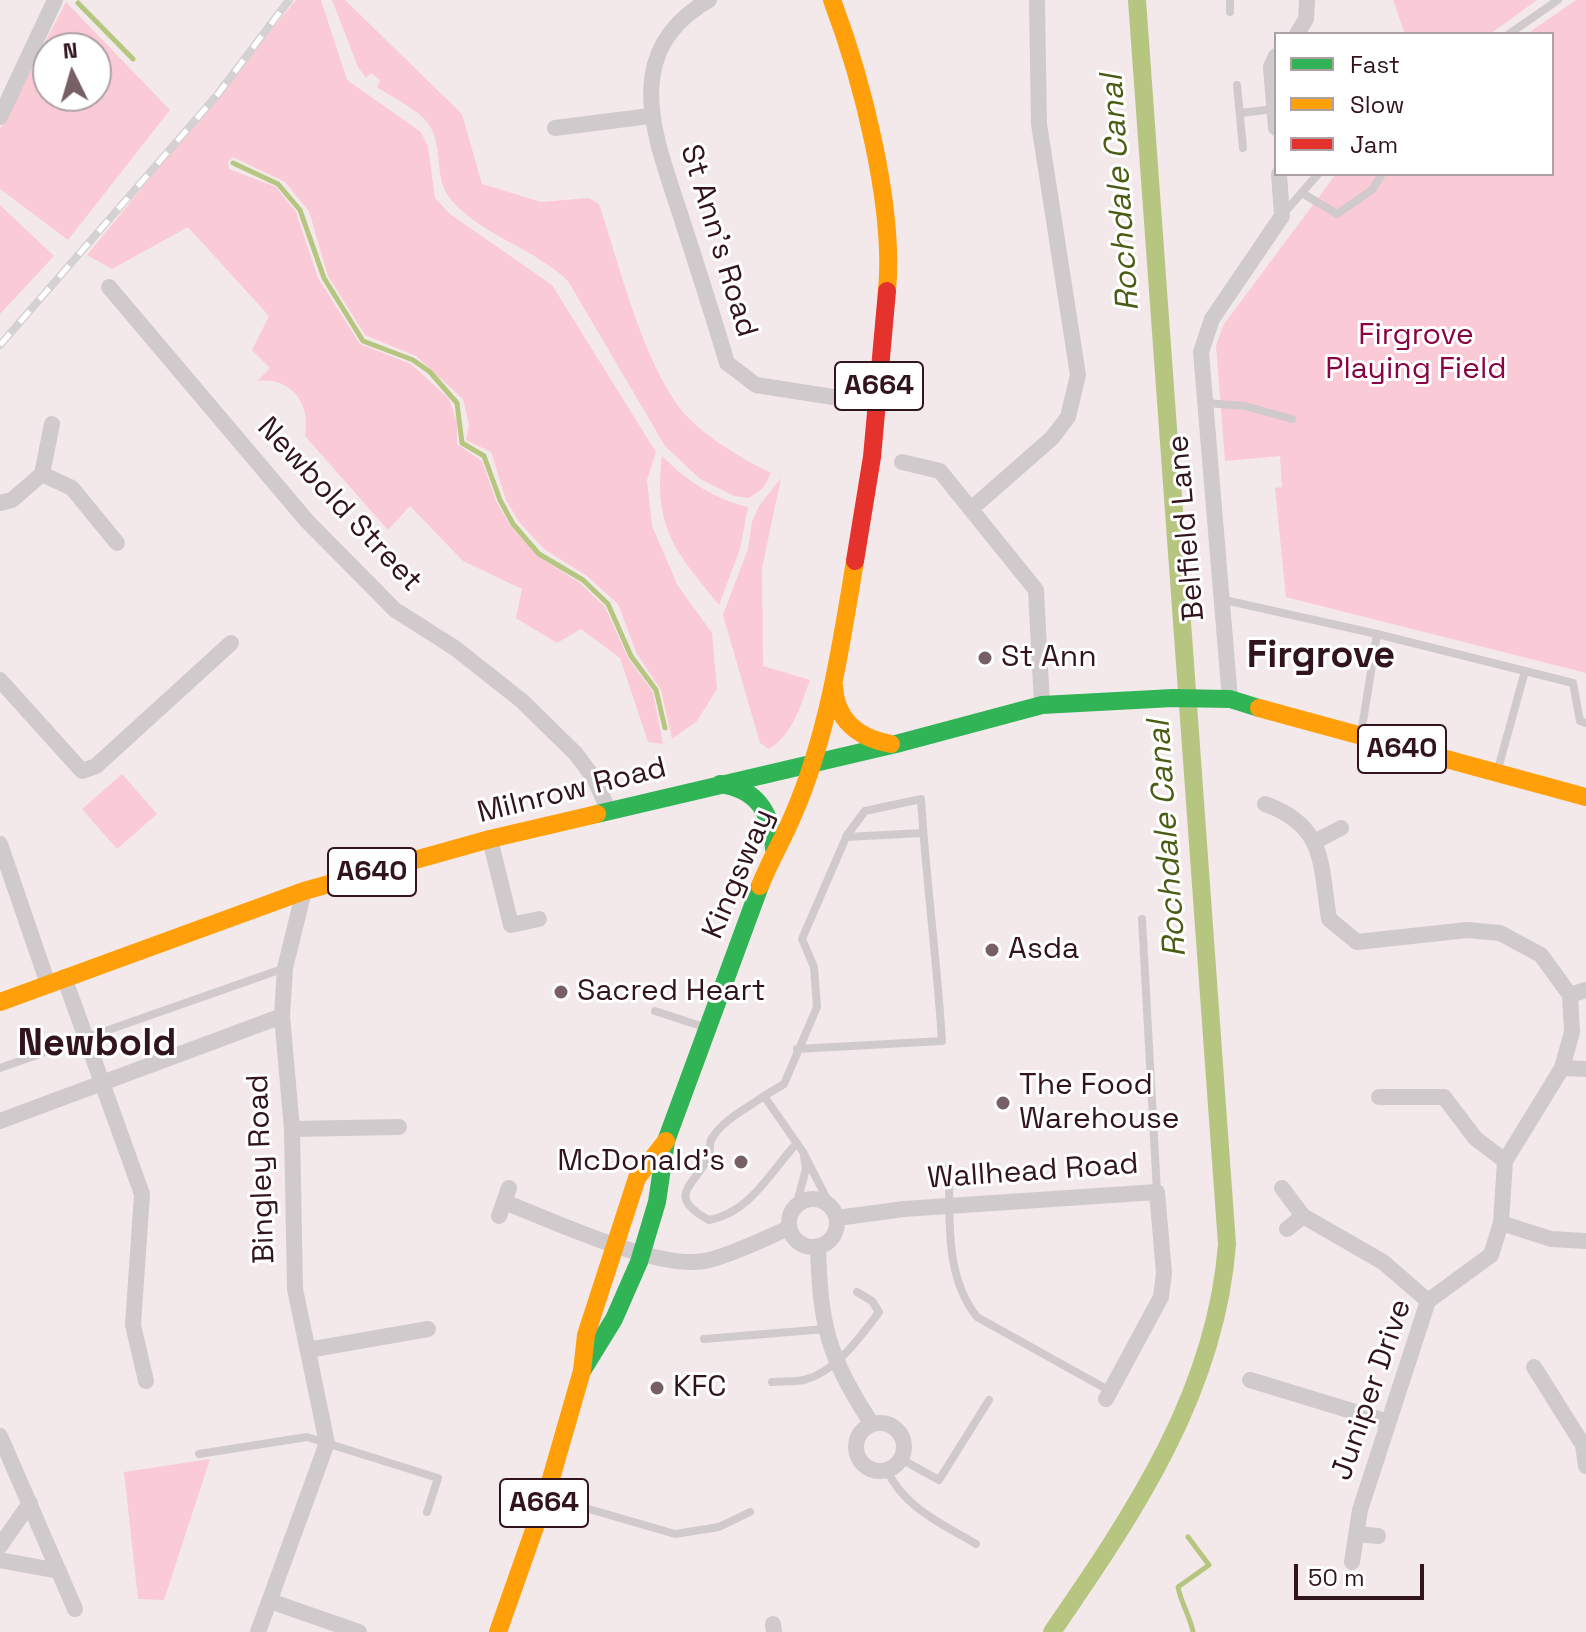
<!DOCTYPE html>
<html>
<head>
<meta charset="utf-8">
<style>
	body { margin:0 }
	#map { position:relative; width:1586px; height:1632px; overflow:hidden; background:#f3e9eb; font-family:"Space Grotesk",sans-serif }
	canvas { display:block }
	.legend { position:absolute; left:1274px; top:32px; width:280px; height:144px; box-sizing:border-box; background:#fff; border:2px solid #ada1a5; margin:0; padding:10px 14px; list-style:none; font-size:24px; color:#32141d }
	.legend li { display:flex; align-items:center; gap:16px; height:40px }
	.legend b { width:40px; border:2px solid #ada1a5 }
	.north { position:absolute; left:32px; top:32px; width:80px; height:80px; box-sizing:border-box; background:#fff; border:2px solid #ada1a5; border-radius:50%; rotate:355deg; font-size:22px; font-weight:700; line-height:32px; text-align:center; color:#32141d }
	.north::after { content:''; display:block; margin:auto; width:28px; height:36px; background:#765f65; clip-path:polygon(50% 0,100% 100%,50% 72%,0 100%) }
	.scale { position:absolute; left:1294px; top:1564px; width:130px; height:36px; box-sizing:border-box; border:4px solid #32141d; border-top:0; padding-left:10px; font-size:24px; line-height:28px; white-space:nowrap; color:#32141d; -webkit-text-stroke:6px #fff; paint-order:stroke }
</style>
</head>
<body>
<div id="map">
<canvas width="1586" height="1632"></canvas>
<ul class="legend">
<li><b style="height:10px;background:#30b455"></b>Fast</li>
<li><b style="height:10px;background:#ff9f0a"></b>Slow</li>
<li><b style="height:10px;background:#e5322d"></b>Jam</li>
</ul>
<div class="north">N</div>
<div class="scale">50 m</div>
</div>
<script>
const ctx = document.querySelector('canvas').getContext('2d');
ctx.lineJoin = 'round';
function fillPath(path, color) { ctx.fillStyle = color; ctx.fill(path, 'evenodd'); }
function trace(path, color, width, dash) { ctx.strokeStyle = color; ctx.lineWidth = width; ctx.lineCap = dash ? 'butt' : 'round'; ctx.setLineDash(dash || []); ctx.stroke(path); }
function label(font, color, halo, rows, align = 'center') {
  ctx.font = font + ' "Space Grotesk",sans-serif'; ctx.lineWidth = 6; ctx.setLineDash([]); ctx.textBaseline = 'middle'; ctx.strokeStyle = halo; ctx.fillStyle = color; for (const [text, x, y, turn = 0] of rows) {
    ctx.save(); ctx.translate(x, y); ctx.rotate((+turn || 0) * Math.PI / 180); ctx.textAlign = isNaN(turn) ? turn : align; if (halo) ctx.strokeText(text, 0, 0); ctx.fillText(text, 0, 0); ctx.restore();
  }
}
fillPath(new Path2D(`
	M 296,0 L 321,0 L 347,80 L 421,132 L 428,147 L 435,198 L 450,214 L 552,285 L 656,452 L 647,480 L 652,526 L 678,586 L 712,633 L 717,689 L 697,721 L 672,739 L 661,690 L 637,654 L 618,604 L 587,576 L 544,549 L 519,522 L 506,500 L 491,452 L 466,440 L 469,425 L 463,399 L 416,356 L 365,335 L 328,276 L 309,211 L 285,182 L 233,157 L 228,162 L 229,169 L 276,187 L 296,212 L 318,278 L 360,344 L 411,364 L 449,399 L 457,422 L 457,444 L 482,461 L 496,501 L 510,525 L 539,557 L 580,583 L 605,607 L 628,658 L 653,692 L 663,744 L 648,742 L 620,658 L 581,629 L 557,643 L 516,618 L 522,589 L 463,561 L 410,506 L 388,530 L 305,436 C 311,403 291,377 257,381 L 270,368 L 252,350 L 269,316 L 188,227 L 112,269 L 87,255 Z
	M 332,0 L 345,0 L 462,114 L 482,184 L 541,202 L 589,198 L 599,204 C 619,264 639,347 674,400 C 695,432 737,456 771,473 L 763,488 L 749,498 L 734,496 L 700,479 L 665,446 L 568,281 C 534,248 485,237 453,202 C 431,179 446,146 427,122 C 416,108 391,97 377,87 L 380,80 L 371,73 L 366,78 L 358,67 Z
	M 1393,0 L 1537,0 L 1490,34 L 1405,34 Z
	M 1576,0 L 1586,0 L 1586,673 L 1286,597 L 1275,488 L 1282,487 L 1280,456 L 1225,461 L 1216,345 L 1224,324 L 1336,174 L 1552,174 L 1552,34 L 1527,34 Z
	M 66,2 L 170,110 L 68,240 L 0,189 L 0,129 ZM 48,48 L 96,48 L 96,96 L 48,96 Z
	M 0,205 L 54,256 L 0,314 Z
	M 662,456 C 687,481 714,499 748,507 L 740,549 L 719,605 C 676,552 653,528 662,456 Z
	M 781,478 L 762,568 L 763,666 L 810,680 C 800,706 794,733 769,749 L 760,743 L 723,615 L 748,549 L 752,522 L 759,506 Z
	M 122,774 L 157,814 L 117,849 L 82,809 Z
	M 210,1459 L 164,1600 L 138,1599 L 124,1472 Z`), '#facad6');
trace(new Path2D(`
	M 78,3 L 133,59
	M 233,163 L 278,184 L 300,210 L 324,278 L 363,341 L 413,360 L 430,372 L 457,403 L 462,443 L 484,456 L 500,500 L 513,524 L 539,554 L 583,580 L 608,604 L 631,656 L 656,690 L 665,728
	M 1188,1537 L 1209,1565 L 1178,1587 C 1181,1603 1190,1616 1193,1632`), '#b6c681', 5);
trace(new Path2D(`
	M 1052,1632 C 1134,1513 1216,1392 1227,1244 L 1137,0`), '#b6c681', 18);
trace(new Path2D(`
	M 1230,0 L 1230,12
	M 1509,34 L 1558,0
	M 1237,85 L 1243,148
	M 1240,113 L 1275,109
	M 1302,193 L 1337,214 L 1372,190 L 1382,174
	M 1284,213 L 1318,174
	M 1206,403 L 1245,406 L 1292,419
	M 1220,599 L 1377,634 L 1573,683 L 1580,721 L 1586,723
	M 1361,734 L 1377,634
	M 1498,769 L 1525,671
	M 846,837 L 923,833
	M 1142,919 L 1157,1192
	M 655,1011 L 704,1027
	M 797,1049 L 942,1041 C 937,960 926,880 921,799 L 865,811 L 847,835 L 802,939 L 814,967 L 817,1007 L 784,1084 L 764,1096 L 803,1152 L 830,1205
	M 0,1068 L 285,968
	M 764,1096 C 746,1109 722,1120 711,1140 C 709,1145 711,1153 708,1158 C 692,1188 666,1196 709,1220 C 751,1212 769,1173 797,1143
	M 949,1166 C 950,1217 944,1276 977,1317 L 1110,1391
	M 796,1206 L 806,1169 L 804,1156
	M 704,1339 L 826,1329
	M 772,1382 C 782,1381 794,1382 804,1380 C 836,1372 860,1337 879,1312 L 872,1301 L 857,1292
	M 199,1454 L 307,1437 L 438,1478 L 427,1512
	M 901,1459 L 939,1480 L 989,1400
	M 887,1470 C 904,1508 943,1524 976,1544
	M 551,1498 L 675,1534 L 719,1527 L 750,1512`), '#d1cacd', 8);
trace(new Path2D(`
	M 709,0 C 615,54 658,143 683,223 C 698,269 713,316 727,363 L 756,385 L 878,404
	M 1297,34 L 1306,19 L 1307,0
	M 1276,56 L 1271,67 L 1276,128
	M 0,117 L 55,0
	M 555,128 L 650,116
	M 109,287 L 307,521 L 395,610 L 455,648 L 522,701 L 576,754 L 594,778 L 608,809
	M 902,462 L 940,471 L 1036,590 L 1042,705
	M 42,474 L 52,424
	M 0,503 L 12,500 L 42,474 L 72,488 L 117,543
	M 971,509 L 1052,438 L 1068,417 L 1078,375 L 1039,124 L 1037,0
	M 0,680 L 82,771 L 96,766 L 231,643
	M 1230,699 L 1201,352 L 1212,319 L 1282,216 L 1279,174
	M 1265,804 C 1326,826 1320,863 1329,919 L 1357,942 L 1467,930 L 1500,933 L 1541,955 L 1570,995 L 1572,1032 L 1562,1068 L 1505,1161 L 1501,1223 L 1491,1255 L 1428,1301 L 1360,1510 L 1352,1562
	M 490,839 L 511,925 L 539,919
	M 1316,841 L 1341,828
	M 0,844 L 48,984
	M 64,977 L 142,1194 L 133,1325 L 146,1381
	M 1570,995 L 1586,990
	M 1562,1068 L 1586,1069
	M 1379,1097 L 1444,1097 L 1475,1138 L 1505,1161
	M 0,1121 L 282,1016
	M 292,1129 L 399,1127
	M 1282,1188 L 1303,1216 L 1383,1262 L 1428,1301
	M789 1223a24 24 0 1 1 48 0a24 24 0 1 1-48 0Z
	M 504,1202 C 552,1220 662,1273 709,1260 C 737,1253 763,1239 789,1228
	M 499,1216 L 509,1188
	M 837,1218 L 904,1209 L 1157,1192 L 1164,1273 L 1161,1297 L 1106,1399
	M 1501,1223 L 1551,1239 L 1586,1241
	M 1287,1229 L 1303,1216
	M 818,1246 C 820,1325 828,1358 872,1424
	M 308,1350 L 428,1329
	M 1534,1367 L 1583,1445 L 1586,1466
	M 1250,1380 L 1388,1422
	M856 1447a24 24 0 1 1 48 0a24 24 0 1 1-48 0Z
	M 0,1436 L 75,1609
	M 1357,1534 L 1378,1536
	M 0,1546 L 30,1503
	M 0,1560 L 59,1571
	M 270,1601 L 359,1632
	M 773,1624 L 774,1632
	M 258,1632 L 327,1443 L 295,1289 L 292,1129 L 282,1016 L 285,968 L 304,891`), '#d1cacd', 16);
trace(new Path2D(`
	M 720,784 C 757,789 772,813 774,849
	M 597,814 L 896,744 L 1042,705 L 1173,698 L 1230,699 L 1259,708
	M 582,1371 L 614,1319 L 639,1262 L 657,1202 L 666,1141 L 760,886`), '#30b455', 18);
trace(new Path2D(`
	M 832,0 C 862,79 895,207 887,291
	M 834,685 C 835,720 858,738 891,744
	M 1259,708 L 1586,797
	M 760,886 C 770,860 784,838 794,813 C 828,734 841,646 855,561
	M 0,1002 L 304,891 L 490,839 L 597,814
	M 498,1632 L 546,1496 L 582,1371 L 586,1335 L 637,1178 L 666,1141`), '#ff9f0a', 18);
trace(new Path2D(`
	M 855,561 L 872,457 L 887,291`), '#e5322d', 18);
const rail = new Path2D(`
	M 0,345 L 218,94 L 289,0`);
trace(rail, '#d5d0d2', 8);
trace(rail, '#fff', 5, [15]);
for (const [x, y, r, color] of [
	[985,658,8,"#765f65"],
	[992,950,8,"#765f65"],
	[561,992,8,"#765f65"],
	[1003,1103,8,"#765f65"],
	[741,1162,8,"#765f65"],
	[657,1388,8,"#765f65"]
]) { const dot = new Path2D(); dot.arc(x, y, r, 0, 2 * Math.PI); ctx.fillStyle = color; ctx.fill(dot); trace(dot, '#fff', 3); }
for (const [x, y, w] of [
	[879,386,88],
	[1402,749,88],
	[372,872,88],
	[544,1503,88]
]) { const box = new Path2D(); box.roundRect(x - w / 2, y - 24, w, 48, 6); ctx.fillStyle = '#fff'; ctx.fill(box); trace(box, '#32141d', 2); }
label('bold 28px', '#32141d', null, [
	["A664",879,386],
	["A640",1402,749],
	["A640",372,872],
	["A664",544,1503]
]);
label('30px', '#32141d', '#fff', [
	["St Ann's Road",718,241,73],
	["Newbold Street",339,505,47],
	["Belfield Lane",1187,528,-95],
	["Milnrow Road",572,791,-14],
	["Kingsway",739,874,-67],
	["Bingley Road",262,1169,-92],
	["Wallhead Road",1033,1172,-4],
	["Juniper Drive",1372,1390,-71]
]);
label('30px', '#880442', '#fff', [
	["Firgrove",1416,336],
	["Playing Field",1416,370]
]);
label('30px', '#32141d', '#fff', [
	["St Ann",1001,658],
	["Asda",1008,950],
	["Sacred Heart",577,992],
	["The Food",1019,1086],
	["Warehouse",1019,1120],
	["McDonald's",725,1162,"right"],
	["KFC",673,1388]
], 'left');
label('italic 32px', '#4b5c15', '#fff', [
	["Rochdale Canal",1121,193,-94],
	["Rochdale Canal",1168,839,-94]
]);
label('bold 38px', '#32141d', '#fff', [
	["Firgrove",1321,657],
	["Newbold",97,1045]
]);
</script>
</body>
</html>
